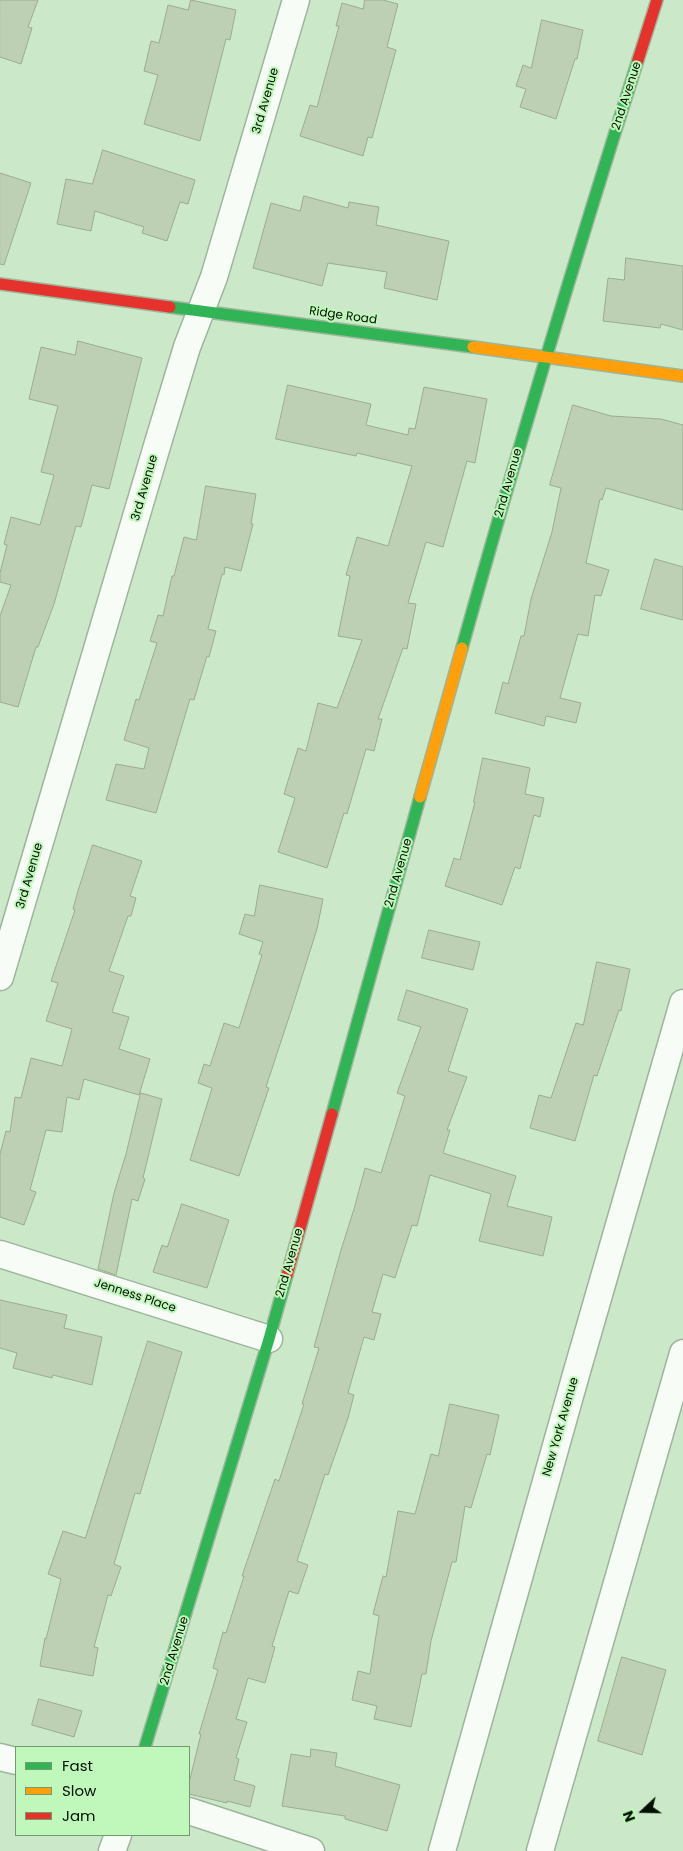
<!DOCTYPE html>
<html>
<head>
<meta charset="utf-8">
<style>
	body { margin:0 }
	#map { position:relative; width:683px; height:1851px; overflow:hidden; background:#cbe9c8; font-family:Poppins,sans-serif }
	canvas { display:block }
	.legend { position:absolute; left:15px; top:1746px; width:175px; height:90px; box-sizing:border-box; background:#c0f7bb; border:1px solid #749b70; margin:0; padding:6px 9px; list-style:none; font-size:15px; color:#011000 }
	.legend li { display:flex; align-items:center; gap:10px; height:25px }
	.legend b { width:25px; border:1px solid #749b70 }
	.north { position:absolute; left:618px; top:1786px; width:50px; height:50px; -webkit-text-stroke:4px #c0f7bb; paint-order:stroke; rotate:249deg; font-size:14px; font-weight:700; line-height:20px; text-align:center; color:#011000 }
	.north::after { content:''; display:block; margin:auto; width:18px; height:22px; background:#011000; clip-path:polygon(50% 0,100% 100%,50% 72%,0 100%) }
</style>
</head>
<body>
<div id="map">
<canvas width="683" height="1851"></canvas>
<ul class="legend">
<li><b style="height:6px;background:#30b455"></b>Fast</li>
<li><b style="height:6px;background:#ff9f0a"></b>Slow</li>
<li><b style="height:6px;background:#e5322d"></b>Jam</li>
</ul>
<div class="north">N</div>
</div>
<script>
const ctx = document.querySelector('canvas').getContext('2d');
ctx.lineJoin = 'round';
function fillPath(path, color) { ctx.fillStyle = color; ctx.fill(path, 'evenodd'); }
function trace(path, color, width, dash) { ctx.strokeStyle = color; ctx.lineWidth = width; ctx.lineCap = dash ? 'butt' : 'round'; ctx.setLineDash(dash || []); ctx.stroke(path); }
function label(font, color, halo, rows, align = 'center') {
  ctx.font = font + ' Poppins,sans-serif'; ctx.lineWidth = 4; ctx.setLineDash([]); ctx.textBaseline = 'middle'; ctx.strokeStyle = halo; ctx.fillStyle = color; for (const [text, x, y, turn = 0] of rows) {
    ctx.save(); ctx.translate(x, y); ctx.rotate((+turn || 0) * Math.PI / 180); ctx.textAlign = isNaN(turn) ? turn : align; if (halo) ctx.strokeText(text, 0, 0); ctx.fillText(text, 0, 0); ctx.restore();
  }
}
const building = new Path2D(`
	M 0,0 L 38,0 L 28,27 L 32,28 L 21,64 L 0,57 Z
	M 191,0 L 236,10 L 230,40 L 226,39 L 200,141 L 144,124 L 158,75 L 144,71 L 151,41 L 159,43 L 168,5 L 188,10 Z
	M 365,0 L 383,0 L 398,4 L 387,47 L 396,50 L 372,138 L 368,137 L 363,156 L 300,136 L 310,105 L 317,107 L 339,26 L 336,26 L 342,3 L 363,9 Z
	M 542,20 L 583,30 L 577,59 L 575,59 L 556,119 L 520,107 L 526,89 L 516,86 L 523,65 L 531,68 Z
	M 103,150 L 195,180 L 188,204 L 180,202 L 167,241 L 142,233 L 144,227 L 95,211 L 91,231 L 57,224 L 66,179 L 92,184 Z
	M 0,173 L 31,183 L 4,265 L 0,264 Z
	M 304,196 L 348,208 L 349,202 L 379,207 L 376,225 L 449,241 L 437,300 L 384,288 L 387,272 L 328,263 L 322,286 L 253,268 L 271,203 L 300,211 Z
	M 626,258 L 683,266 L 683,330 L 661,324 L 660,328 L 603,321 L 608,278 L 624,280 Z
	M 78,341 L 142,358 L 109,489 L 92,485 L 81,527 L 76,526 L 54,604 L 38,647 L 36,647 L 18,707 L 0,702 L 0,616 L 11,585 L 0,582 L 0,573 L 7,545 L 4,544 L 11,517 L 40,525 L 54,475 L 41,472 L 58,406 L 29,399 L 41,347 L 75,355 Z
	M 288,385 L 371,404 L 366,425 L 408,435 L 409,428 L 415,429 L 424,387 L 487,399 L 475,463 L 467,461 L 443,547 L 426,542 L 408,603 L 416,604 L 407,649 L 403,648 L 378,719 L 382,719 L 374,751 L 366,749 L 347,814 L 344,813 L 327,868 L 278,852 L 295,798 L 284,794 L 298,748 L 306,751 L 318,703 L 337,708 L 362,640 L 338,636 L 350,576 L 346,575 L 357,537 L 388,546 L 412,466 L 357,453 L 356,456 L 276,439 Z
	M 573,405 L 611,416 L 661,419 L 683,425 L 683,510 L 606,488 L 602,500 L 600,499 L 586,563 L 609,570 L 601,596 L 595,595 L 588,636 L 578,634 L 560,698 L 581,703 L 576,723 L 546,716 L 544,726 L 495,713 L 503,682 L 508,684 L 521,636 L 524,636 L 531,599 L 552,532 L 561,488 L 550,485 Z
	M 206,486 L 256,494 L 251,524 L 253,524 L 241,571 L 225,567 L 224,575 L 222,574 L 208,629 L 216,631 L 209,657 L 207,656 L 194,700 L 190,699 L 156,813 L 106,800 L 116,764 L 144,769 L 149,748 L 124,740 L 136,699 L 139,700 L 157,643 L 150,641 L 158,615 L 163,616 L 172,576 L 174,576 L 184,537 L 196,540 Z
	M 655,559 L 683,567 L 683,620 L 641,609 Z
	M 483,758 L 530,768 L 525,794 L 544,798 L 540,817 L 534,815 L 520,869 L 515,867 L 502,905 L 445,886 L 454,858 L 460,860 L 475,802 L 474,802 Z
	M 93,845 L 142,861 L 130,896 L 136,898 L 131,916 L 128,916 L 109,971 L 124,976 L 112,1012 L 129,1017 L 119,1049 L 150,1059 L 139,1095 L 84,1079 L 79,1100 L 67,1097 L 62,1132 L 46,1130 L 30,1190 L 36,1192 L 24,1225 L 0,1217 L 0,1154 L 6,1131 L 10,1132 L 15,1097 L 21,1098 L 31,1058 L 62,1066 L 72,1029 L 46,1021 L 58,983 L 51,981 L 75,910 L 73,909 L 78,891 Z
	M 260,885 L 323,899 L 317,929 L 294,1002 L 266,1087 L 269,1088 L 239,1176 L 190,1160 L 212,1088 L 198,1083 L 204,1064 L 210,1066 L 224,1023 L 239,1028 L 262,955 L 259,954 L 263,942 L 239,934 L 245,914 L 254,916 Z
	M 429,930 L 480,942 L 473,970 L 422,958 Z
	M 597,962 L 630,969 L 621,1011 L 619,1010 L 597,1076 L 594,1075 L 575,1141 L 530,1128 L 539,1095 L 551,1098 L 576,1023 L 583,1025 Z
	M 407,990 L 468,1009 L 448,1071 L 467,1077 L 447,1130 L 450,1130 L 443,1153 L 516,1176 L 507,1206 L 552,1217 L 543,1256 L 479,1241 L 491,1194 L 430,1175 L 417,1226 L 412,1225 L 395,1278 L 383,1274 L 372,1312 L 381,1314 L 374,1340 L 364,1337 L 348,1393 L 354,1395 L 348,1418 L 328,1475 L 325,1474 L 297,1561 L 308,1565 L 298,1594 L 289,1591 L 272,1646 L 275,1647 L 265,1683 L 248,1678 L 236,1719 L 247,1722 L 236,1758 L 239,1759 L 234,1780 L 255,1786 L 250,1807 L 227,1801 L 227,1803 L 189,1794 L 189,1783 L 201,1734 L 199,1734 L 218,1670 L 213,1668 L 223,1632 L 226,1633 L 244,1576 L 242,1576 L 275,1479 L 279,1481 L 304,1404 L 302,1404 L 319,1348 L 314,1347 L 341,1250 L 354,1209 L 365,1168 L 381,1173 L 405,1096 L 397,1093 L 421,1027 L 398,1020 Z
	M 141,1093 L 162,1099 L 143,1178 L 145,1179 L 138,1201 L 132,1199 L 116,1275 L 98,1269 L 114,1193 L 126,1154 Z
	M 182,1204 L 229,1220 L 207,1288 L 153,1272 L 162,1245 L 167,1247 Z
	M 0,1300 L 67,1315 L 64,1328 L 102,1337 L 92,1385 L 53,1375 L 52,1378 L 13,1368 L 17,1353 L 0,1348 Z
	M 148,1341 L 182,1352 L 140,1494 L 135,1493 L 114,1564 L 121,1567 L 111,1596 L 108,1595 L 94,1647 L 98,1648 L 93,1676 L 40,1666 L 45,1638 L 46,1639 L 61,1579 L 48,1574 L 63,1531 L 85,1538 Z
	M 450,1404 L 499,1415 L 490,1455 L 487,1454 L 471,1508 L 465,1506 L 456,1562 L 452,1562 L 431,1641 L 426,1674 L 422,1674 L 411,1727 L 374,1719 L 377,1706 L 352,1700 L 358,1671 L 370,1674 L 379,1616 L 373,1614 L 383,1576 L 386,1577 L 398,1511 L 415,1514 L 431,1454 L 438,1456 Z
	M 622,1657 L 666,1670 L 642,1755 L 598,1741 Z
	M 39,1699 L 82,1711 L 74,1737 L 32,1725 Z
	M 311,1749 L 337,1753 L 335,1766 L 400,1785 L 387,1831 L 345,1819 L 345,1816 L 282,1806 L 291,1754 L 310,1757 Z`);
fillPath(building, '#bed0b3');
trace(building, '#9bac90', 1);
const street = new Path2D(`
	M 0,977 L 157,446 L 187,347 L 214,277 L 296,0
	M 0,1254 L 269,1339
	M 0,1757 L 16,1761
	M 189,1811 L 311,1851
	M 112,1851 L 118,1835
	M 442,1851 L 577,1371 L 683,1003
	M 540,1851 L 683,1353`);
const fast = new Path2D(`
	M 170,307 L 473,347
	M 462,648 C 517,451 576,255 638,60
	M 332,1114 L 420,797
	M 145,1747 L 269,1339 L 287,1275`);
const slow = new Path2D(`
	M 473,347 L 683,376
	M 420,797 L 462,648`);
const jam = new Path2D(`
	M 638,60 L 657,0
	M 0,284 L 170,307
	M 287,1275 L 332,1114`);
trace(street, '#9db59b', 29);
trace(fast, '#9db59b', 14);
trace(slow, '#9db59b', 14);
trace(jam, '#9db59b', 14);
trace(street, '#f7fcf7', 26);
trace(fast, '#30b455', 11);
trace(slow, '#ff9f0a', 11);
trace(jam, '#e5322d', 11);
label('12px', '#011000', '#c0f7bb', [
	["2nd Avenue",627,96,-72],
	["3rd Avenue",266,101,-74],
	["Ridge Road",343,316,8],
	["2nd Avenue",509,483,-74],
	["3rd Avenue",145,488,-74],
	["2nd Avenue",399,873,-74],
	["3rd Avenue",30,876,-74],
	["2nd Avenue",290,1263,-74],
	["Jenness Place",135,1296,18],
	["New York Avenue",561,1427,-74],
	["2nd Avenue",175,1651,-73]
]);
</script>
</body>
</html>
